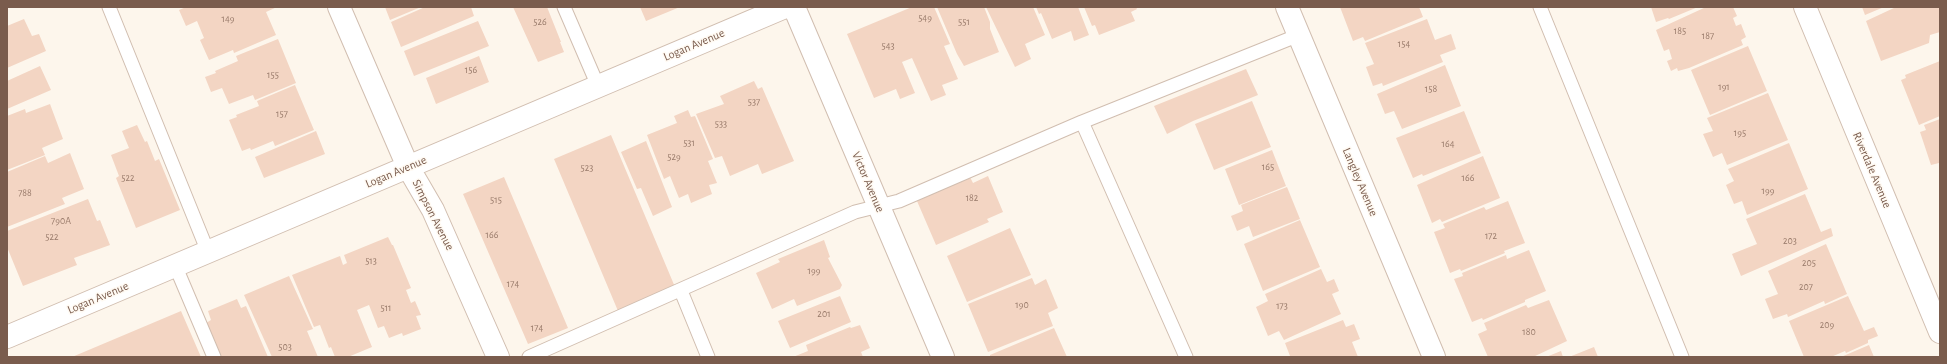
<!DOCTYPE html>
<html>
<head>
<meta charset="utf-8">
<style>
	body { margin:0 }
	#map { position:relative; width:1947px; height:364px; overflow:hidden; background:#fdf6ec; font-family:"Alegreya Sans",sans-serif }
	canvas { display:block }
	.frame { position:absolute; inset:0; border:8px solid #7a5c4d; pointer-events:none }
</style>
</head>
<body>
<div id="map">
<canvas width="1947" height="364"></canvas>
<div class="frame"></div>
</div>
<script>
const ctx = document.querySelector('canvas').getContext('2d');
ctx.lineJoin = 'round';
function fillPath(path, color) { ctx.fillStyle = color; ctx.fill(path, 'evenodd'); }
function trace(path, color, width, dash) { ctx.strokeStyle = color; ctx.lineWidth = width; ctx.lineCap = dash ? 'butt' : 'round'; ctx.setLineDash(dash || []); ctx.stroke(path); }
function label(font, color, halo, rows, align = 'center') {
  ctx.font = font + ' "Alegreya Sans",sans-serif'; ctx.lineWidth = 3; ctx.setLineDash([]); ctx.textBaseline = 'middle'; ctx.strokeStyle = halo; ctx.fillStyle = color; for (const [text, x, y, turn = 0] of rows) {
    ctx.save(); ctx.translate(x, y); ctx.rotate((+turn || 0) * Math.PI / 180); ctx.textAlign = isNaN(turn) ? turn : align; if (halo) ctx.strokeText(text, 0, 0); ctx.fillText(text, 0, 0); ctx.restore();
  }
}
fillPath(new Path2D(`
	M 186,7 L 277,7 L 266,12 L 276,35 L 234,53 L 233,50 L 209,60 L 200,40 L 204,38 L 197,21 L 186,26 L 179,10 Z
	M 385,7 L 421,7 L 390,20 Z
	M 425,7 L 471,7 L 474,16 L 401,47 L 391,22 Z
	M 513,7 L 547,7 L 561,42 L 560,42 L 564,52 L 538,62 Z
	M 640,7 L 680,7 L 646,21 Z
	M 912,7 L 934,7 L 950,44 L 944,46 L 958,79 L 942,85 L 946,95 L 931,101 L 912,58 L 902,62 L 915,93 L 900,99 L 896,89 L 874,98 L 847,34 Z
	M 937,7 L 984,7 L 990,22 L 990,29 L 999,52 L 964,66 L 957,54 Z
	M 986,7 L 1033,7 L 1045,35 L 1025,44 L 1031,59 L 1015,67 Z
	M 1036,7 L 1078,7 L 1089,35 L 1074,41 L 1071,31 L 1052,39 L 1041,13 L 1039,14 Z
	M 1084,7 L 1136,7 L 1137,9 L 1131,12 L 1135,21 L 1099,35 L 1095,25 L 1092,26 Z
	M 1340,7 L 1419,7 L 1423,17 L 1365,41 L 1363,37 L 1353,41 Z
	M 1651,7 L 1698,7 L 1669,19 L 1668,18 L 1656,22 Z
	M 1706,7 L 1733,7 L 1737,16 L 1733,18 L 1736,26 L 1741,24 L 1746,37 L 1741,40 L 1743,45 L 1689,68 L 1678,71 L 1677,68 L 1671,71 L 1667,61 L 1672,59 L 1669,49 L 1664,51 L 1656,30 Z
	M 1862,7 L 1884,7 L 1865,15 Z
	M 1896,7 L 1940,7 L 1940,32 L 1930,35 L 1929,43 L 1881,61 L 1866,21 Z
	M 24,19 L 32,36 L 39,34 L 46,51 L 7,68 L 7,26 Z
	M 1427,19 L 1435,40 L 1451,34 L 1456,49 L 1440,55 L 1443,62 L 1383,86 L 1382,83 L 1373,86 L 1366,67 L 1374,64 L 1365,43 Z
	M 478,21 L 489,46 L 414,76 L 404,51 Z
	M 278,39 L 296,83 L 255,100 L 253,95 L 229,104 L 222,88 L 211,92 L 205,77 L 216,73 L 215,71 L 238,61 L 236,56 Z
	M 1748,46 L 1767,91 L 1710,115 L 1691,70 Z
	M 479,56 L 489,82 L 436,104 L 426,78 Z
	M 1940,61 L 1940,116 L 1919,125 L 1901,80 L 1906,78 L 1905,75 Z
	M 1445,65 L 1461,106 L 1402,129 L 1394,111 L 1385,114 L 1377,94 Z
	M 40,66 L 51,90 L 7,109 L 7,81 Z
	M 1246,69 L 1258,95 L 1193,121 L 1167,134 L 1154,106 Z
	M 754,81 L 758,89 L 762,87 L 794,161 L 762,174 L 758,164 L 730,176 L 722,156 L 715,158 L 696,114 L 724,104 L 720,96 Z
	M 295,85 L 314,130 L 275,146 L 273,141 L 251,150 L 250,148 L 242,151 L 229,120 L 237,117 L 236,115 L 259,106 L 257,101 Z
	M 1768,93 L 1788,140 L 1727,165 L 1722,153 L 1713,157 L 1703,134 L 1713,131 L 1707,118 Z
	M 1252,101 L 1271,147 L 1214,170 L 1195,124 Z
	M 50,104 L 63,139 L 42,148 L 45,155 L 7,170 L 7,116 L 25,109 L 26,113 Z
	M 688,110 L 691,117 L 695,116 L 713,159 L 708,161 L 717,183 L 709,185 L 712,194 L 691,203 L 688,194 L 679,198 L 670,176 L 664,179 L 647,135 L 677,123 L 674,116 Z
	M 1464,111 L 1481,153 L 1423,176 L 1422,174 L 1413,178 L 1396,138 Z
	M 1940,119 L 1940,166 L 1939,163 L 1931,165 L 1920,132 L 1926,130 L 1924,125 Z
	M 137,125 L 145,142 L 147,141 L 155,161 L 159,159 L 180,210 L 136,228 L 116,178 L 119,176 L 111,155 L 129,148 L 122,131 Z
	M 316,131 L 325,154 L 264,178 L 255,157 Z
	M 611,135 L 675,287 L 618,311 L 554,159 Z
	M 646,141 L 672,207 L 653,216 L 641,188 L 637,189 L 621,152 Z
	M 1789,143 L 1808,189 L 1747,215 L 1742,201 L 1734,204 L 1726,185 L 1734,181 L 1728,169 Z
	M 1272,150 L 1286,186 L 1239,205 L 1225,169 Z
	M 70,153 L 84,189 L 62,198 L 65,204 L 7,227 L 7,172 L 45,156 L 48,163 Z
	M 1483,156 L 1500,198 L 1442,222 L 1440,219 L 1432,223 L 1417,185 Z
	M 988,176 L 1003,212 L 987,219 L 989,222 L 936,245 L 917,201 L 970,177 L 973,183 Z
	M 504,177 L 568,328 L 528,344 L 463,194 Z
	M 1287,187 L 1300,219 L 1253,237 L 1249,226 L 1237,231 L 1231,216 L 1243,211 L 1241,205 Z
	M 1805,194 L 1821,232 L 1831,228 L 1833,236 L 1741,276 L 1732,254 L 1757,244 L 1746,219 Z
	M 88,199 L 97,221 L 100,220 L 110,245 L 74,258 L 77,265 L 23,286 L 7,247 L 7,231 Z
	M 1508,201 L 1525,243 L 1504,251 L 1505,253 L 1461,271 L 1460,269 L 1450,273 L 1434,232 L 1445,228 L 1443,224 L 1484,207 L 1486,210 Z
	M 1300,220 L 1320,267 L 1263,291 L 1244,244 Z
	M 1010,228 L 1031,275 L 967,302 L 947,256 Z
	M 388,237 L 392,245 L 393,245 L 411,288 L 406,290 L 411,303 L 415,301 L 421,315 L 416,316 L 421,329 L 403,336 L 402,333 L 389,338 L 384,326 L 378,328 L 369,305 L 357,310 L 372,347 L 348,357 L 335,357 L 331,347 L 329,348 L 320,325 L 314,327 L 292,275 L 340,256 L 343,265 L 347,263 L 344,255 Z
	M 824,240 L 830,257 L 828,258 L 842,285 L 840,289 L 797,306 L 794,299 L 772,309 L 756,273 L 780,262 L 778,259 Z
	M 1826,244 L 1847,294 L 1825,304 L 1824,301 L 1788,317 L 1787,314 L 1773,319 L 1765,299 L 1778,294 L 1768,271 Z
	M 1529,250 L 1546,291 L 1525,300 L 1525,302 L 1483,320 L 1482,318 L 1472,322 L 1454,279 L 1463,276 L 1462,273 L 1506,255 L 1507,259 Z
	M 1321,269 L 1327,282 L 1334,279 L 1339,291 L 1332,294 L 1341,314 L 1284,340 L 1279,331 L 1268,336 L 1256,307 L 1268,301 L 1265,294 Z
	M 289,276 L 313,329 L 307,331 L 318,357 L 272,357 L 244,295 Z
	M 1032,278 L 1035,285 L 1046,279 L 1058,308 L 1048,313 L 1053,326 L 988,352 L 968,304 Z
	M 840,296 L 851,322 L 790,348 L 778,321 Z
	M 1848,296 L 1864,331 L 1874,327 L 1878,336 L 1868,340 L 1868,343 L 1846,353 L 1845,351 L 1831,357 L 1804,357 L 1789,321 Z
	M 237,299 L 241,308 L 246,306 L 268,357 L 221,357 L 206,323 L 211,320 L 208,311 Z
	M 1549,300 L 1567,341 L 1533,357 L 1488,357 L 1478,334 L 1487,330 L 1484,323 L 1526,305 L 1528,308 Z
	M 181,311 L 201,357 L 72,357 Z
	M 1343,320 L 1346,327 L 1354,324 L 1360,339 L 1352,342 L 1358,357 L 1287,357 L 1290,356 L 1285,343 Z
	M 860,325 L 870,348 L 861,352 L 863,357 L 793,357 L 808,351 L 806,345 L 850,327 L 851,328 Z
	M 1054,328 L 1067,357 L 990,357 L 990,355 Z
	M 1869,345 L 1874,357 L 1841,357 Z
	M 1594,347 L 1598,357 L 1569,357 Z
	M 1561,351 L 1563,357 L 1546,357 Z`), '#f3d5c3');
const lane = new Path2D(`
	M 109,7 L 208,252
	M 564,7 L 598,86
	M 1540,7 L 1682,357
	M 1082,122 L 1186,357
	M 175,265 L 214,357
	M 681,291 L 708,357
	M 529,357 L 855,212 L 899,201 L 1082,122 L 1299,35`);
const street = new Path2D(`
	M 339,7 L 408,167 L 433,210 L 498,357
	M 794,7 L 943,357
	M 1287,7 L 1434,357
	M 1805,7 L 1940,332
	M 7,337 L 785,7`);
trace(lane, '#d1beb0', 15);
trace(street, '#d1beb0', 24);
trace(lane, '#fff', 13);
trace(street, '#fff', 22);
trace(new Path2D(`
	M 7,355 L 8,357`), '#b9a8c9', 1);
label('10px', '#987a6a', null, [
	["549",925,18],
	["149",228,19],
	["526",540,22],
	["551",964,22],
	["185",1680,31],
	["187",1708,36],
	["154",1404,44],
	["543",888,46],
	["156",471,70],
	["155",273,75],
	["191",1724,87],
	["158",1431,89],
	["537",754,102],
	["157",282,114],
	["533",721,124],
	["195",1740,133],
	["531",689,143],
	["164",1448,144],
	["529",674,157],
	["165",1268,167],
	["523",587,168],
	["522",128,178],
	["166",1468,178],
	["199",1768,191],
	["788",25,193],
	["182",972,198],
	["515",496,200],
	["790A",61,221],
	["166",492,235],
	["172",1491,236],
	["522",52,237],
	["203",1790,241],
	["513",371,261],
	["205",1809,263],
	["199",814,271],
	["174",513,284],
	["207",1806,287],
	["190",1022,305],
	["173",1282,306],
	["511",386,308],
	["201",824,314],
	["209",1827,325],
	["174",537,328],
	["180",1529,332],
	["503",285,347]
]);
label('12px', '#7a5c4d', '#fffaf3', [
	["Logan Avenue",694,45,-23],
	["Riverdale Avenue",1872,170,67],
	["Logan Avenue",396,172,-23],
	["Victor Avenue",868,182,67],
	["Langley Avenue",1360,182,67],
	["Simpson Avenue",433,215,63],
	["Logan Avenue",98,298,-23]
]);
</script>
</body>
</html>
